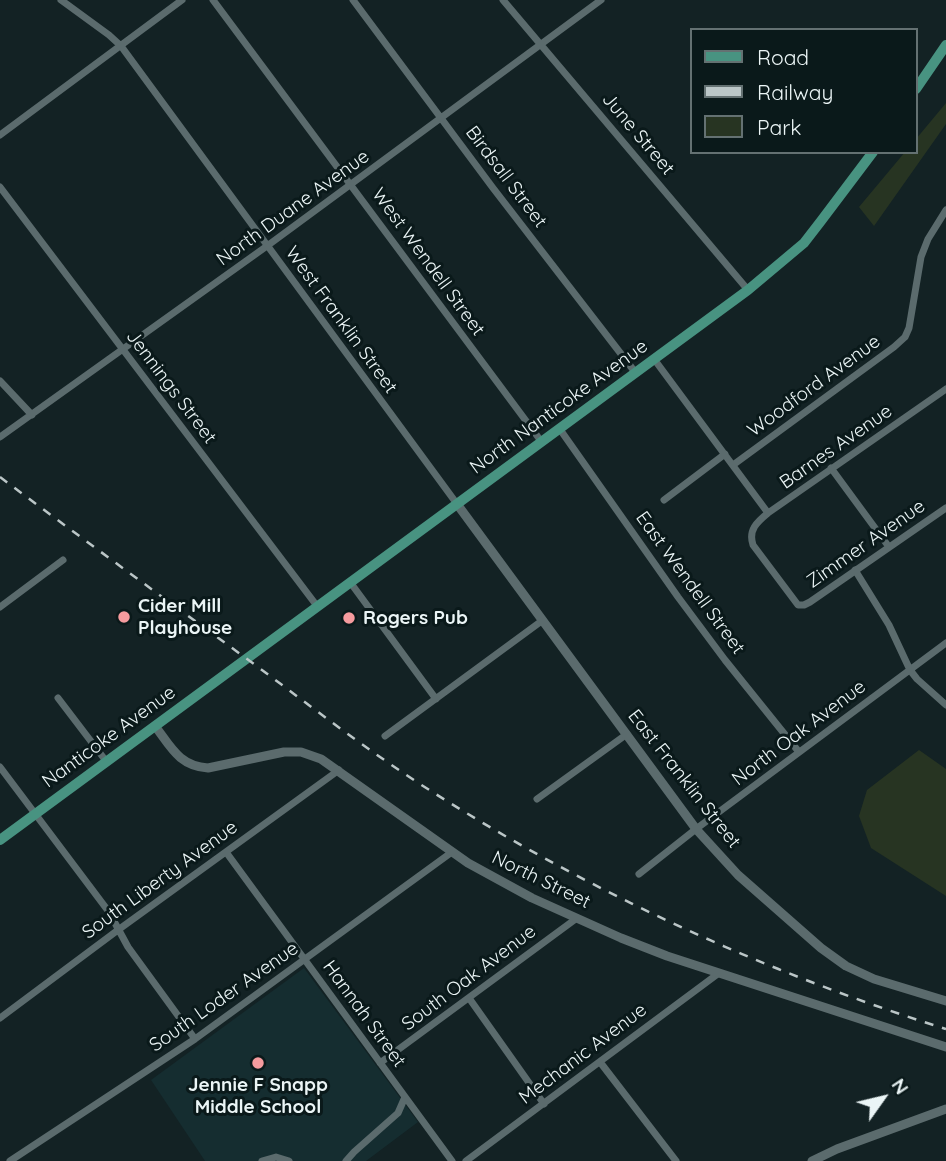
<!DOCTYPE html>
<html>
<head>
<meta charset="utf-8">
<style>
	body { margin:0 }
	#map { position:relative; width:946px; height:1161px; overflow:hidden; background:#132224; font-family:Quicksand,sans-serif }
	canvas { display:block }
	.legend { position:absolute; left:690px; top:28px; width:228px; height:126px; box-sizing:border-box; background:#0a191a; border:2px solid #647172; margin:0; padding:9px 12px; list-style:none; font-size:21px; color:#ebf5f6 }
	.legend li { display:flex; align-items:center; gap:14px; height:35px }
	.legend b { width:35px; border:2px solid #647172 }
	.north { position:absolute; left:848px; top:1063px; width:70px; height:70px; -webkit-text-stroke:5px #0a191a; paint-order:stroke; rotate:56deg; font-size:19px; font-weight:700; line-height:28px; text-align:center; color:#ebf5f6 }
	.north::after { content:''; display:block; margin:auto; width:24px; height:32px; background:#ebf5f6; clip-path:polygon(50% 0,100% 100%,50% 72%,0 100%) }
</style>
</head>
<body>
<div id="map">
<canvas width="946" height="1161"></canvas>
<ul class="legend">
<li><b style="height:9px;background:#489381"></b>Road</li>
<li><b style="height:9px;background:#bbc6c7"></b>Railway</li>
<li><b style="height:19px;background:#273422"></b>Park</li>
</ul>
<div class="north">N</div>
</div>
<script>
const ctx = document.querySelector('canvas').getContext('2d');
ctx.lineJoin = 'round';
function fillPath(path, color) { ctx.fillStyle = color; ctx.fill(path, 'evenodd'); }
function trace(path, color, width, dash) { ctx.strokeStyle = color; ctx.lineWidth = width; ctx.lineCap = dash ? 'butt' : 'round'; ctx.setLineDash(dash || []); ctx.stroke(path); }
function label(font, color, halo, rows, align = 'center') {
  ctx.font = font + ' Quicksand,sans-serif'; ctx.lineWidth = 6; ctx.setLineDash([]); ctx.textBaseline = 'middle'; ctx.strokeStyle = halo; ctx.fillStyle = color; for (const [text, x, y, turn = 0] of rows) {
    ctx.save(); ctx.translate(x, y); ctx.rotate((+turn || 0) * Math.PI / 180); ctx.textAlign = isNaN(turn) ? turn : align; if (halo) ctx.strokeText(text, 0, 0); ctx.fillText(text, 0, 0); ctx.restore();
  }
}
fillPath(new Path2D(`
	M 304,968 L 418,1122 L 366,1161 L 205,1161 L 151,1080 Z`), '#152d30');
fillPath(new Path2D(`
	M 946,103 L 946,124 L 874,226 L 859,207 L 905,152 L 916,152 L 916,139 Z
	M 919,750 L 946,769 L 946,896 L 871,848 L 859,816 L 867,790 Z`), '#273422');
trace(new Path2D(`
	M 61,0 L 109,35 L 121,46 L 457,504
	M 213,0 L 541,441
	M 353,0 L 493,188 L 635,372
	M 503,0 L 748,290
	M 0,135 L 182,0
	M 0,187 L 317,606
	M 654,359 L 768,513
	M 0,381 L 32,415
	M 946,389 L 768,513 C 757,522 748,530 753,545 L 798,605 L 804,605 L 810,602 L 946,508
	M 559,428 L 678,597 L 725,660 L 799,752
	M 0,437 L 267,246 L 601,0
	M 733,465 L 894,347 L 905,337 L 909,328 L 921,257 L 928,239 L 946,210
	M 831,468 L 889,547
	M 664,500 L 725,454
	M 855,570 L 889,625 L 910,670 L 917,679 L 946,705
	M 350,582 L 436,699
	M 0,607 L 63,560
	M 58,698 L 106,761
	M 385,736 L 543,620
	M 0,767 L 109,912 L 128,947 L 195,1039
	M 537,799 L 627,734
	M 226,852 L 452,1161
	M 639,874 L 696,829 L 946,643
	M 469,998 L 544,1104
	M 0,1018 L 118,930 L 339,770
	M 600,1062 L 676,1161
	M 380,1063 L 577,918
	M 10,1161 L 195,1039 L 452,852
	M 262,1161 L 276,1157 L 289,1161
	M 346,1161 L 354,1152 L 398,1113 L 405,1097
	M 466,1161 L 719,973`), '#5b6b6d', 7);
trace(new Path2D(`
	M 457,504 L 696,829 L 738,875 L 821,948 L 846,966 L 874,979 L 946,1001
	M 155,726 C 171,747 179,766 208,768 L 284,752 L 301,752 L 321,759 L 468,863 L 532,898 L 621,938 L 667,956 L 946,1047
	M 812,1161 L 837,1149 L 946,1109`), '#5b6b6d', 9);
trace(new Path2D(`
	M 916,89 L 946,45
	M 0,840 L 748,290 L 804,243 L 821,221 L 873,152`), '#489381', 10);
trace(new Path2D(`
	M 0,477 C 84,540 169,602 254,664 C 309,705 363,747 420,784 C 583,889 761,971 946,1029`), '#bbc6c7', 2.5, [9, 9]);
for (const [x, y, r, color] of [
	[124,617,7,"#f59b9e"],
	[349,618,7,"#f59b9e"],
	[258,1063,7,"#f59b9e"]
]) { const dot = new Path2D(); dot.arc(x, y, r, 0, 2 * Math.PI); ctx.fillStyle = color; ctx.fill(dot); trace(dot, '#0a191a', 2.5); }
label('19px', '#ebf5f6', '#0a191a', [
	["June Street",638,134,50],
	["Birdsall Street",506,177,53],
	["North Duane Avenue",293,208,-36],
	["West Wendell Street",428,262,54],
	["West Franklin Street",341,320,54],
	["Woodford Avenue",814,386,-36],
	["Jennings Street",171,387,53],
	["North Nanticoke Avenue",559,407,-36],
	["Barnes Avenue",836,447,-35],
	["Zimmer Avenue",866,544,-35],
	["East Wendell Street",690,583,54],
	["North Oak Avenue",799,733,-37],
	["Nanticoke Avenue",109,737,-36],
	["East Franklin Street",684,779,52],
	["South Liberty Avenue",160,880,-36],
	["North Street",541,880,26],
	["South Oak Avenue",469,978,-37],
	["South Loder Avenue",224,997,-35],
	["Hannah Street",364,1014,54],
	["Mechanic Avenue",583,1054,-37]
]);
label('bold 19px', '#ebf5f6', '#0a191a', [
	["Cider Mill",138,606],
	["Playhouse",138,628],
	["Rogers Pub",363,618],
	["Jennie F Snapp",258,1085,"center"],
	["Middle School",258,1107,"center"]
], 'left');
</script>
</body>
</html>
